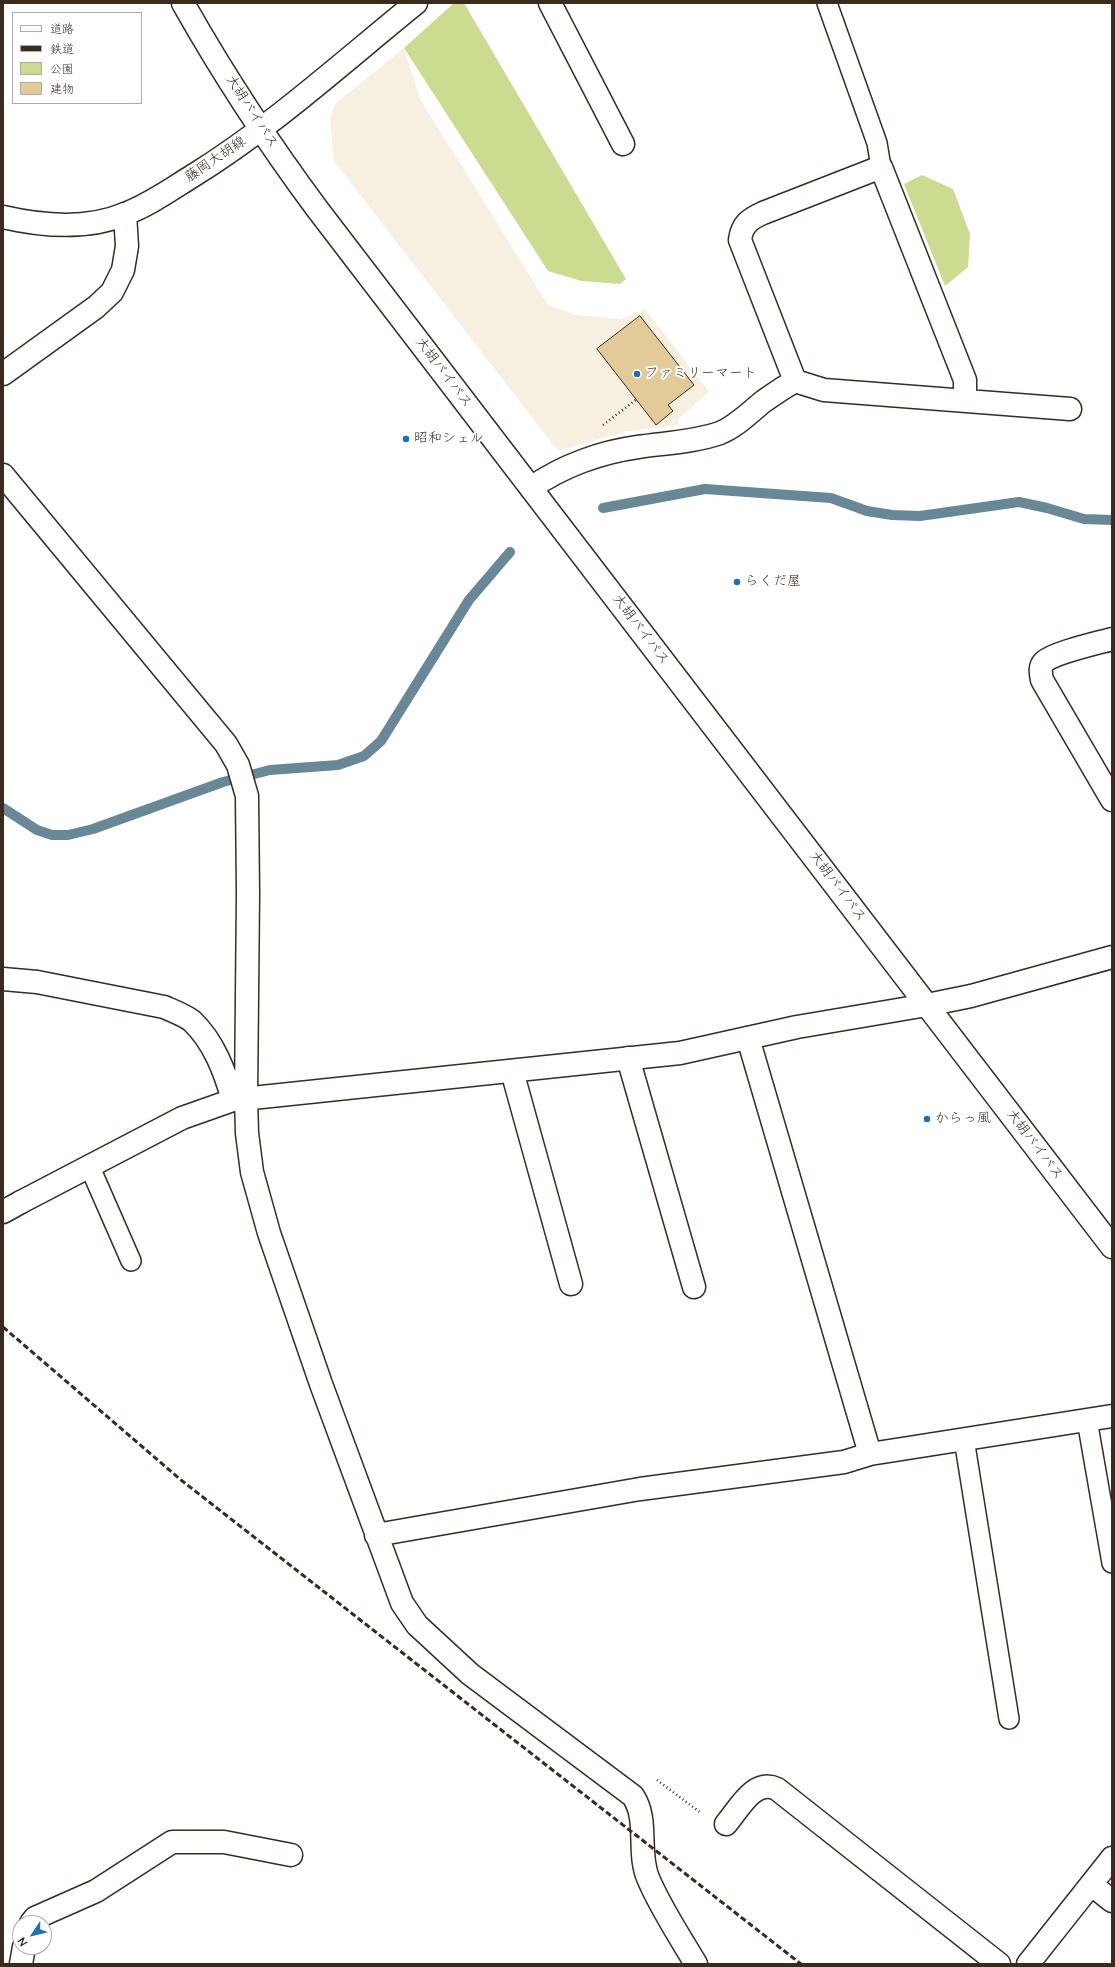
<!DOCTYPE html>
<html>
<head>
<meta charset="utf-8">
<style>
	body { margin:0 }
	#map { position:relative; width:1115px; height:1967px; overflow:hidden; background:#fff; font-family:"Architects Daughter","Klee One",sans-serif }
	canvas { display:block }
	.frame { position:absolute; inset:0; border:4px solid #3b2a1e; pointer-events:none }
	.legend { position:absolute; left:12px; top:12px; width:130px; height:92px; box-sizing:border-box; background:#fff; border:1px solid #b1aaa5; margin:0; padding:5px 7px; list-style:none; font-size:12px; color:#3b2a1e }
	.legend li { display:flex; align-items:center; gap:8px; height:20px }
	.legend b { width:20px; border:1px solid #b1aaa5 }
	.north { position:absolute; left:12px; top:1915px; width:40px; height:40px; box-sizing:border-box; background:#fff; border:1px solid #b1aaa5; border-radius:50%; rotate:235deg; font-size:11px; font-weight:700; line-height:16px; text-align:center; color:#3b2a1e }
	.north::after { content:''; display:block; margin:auto; width:14px; height:18px; background:#1f6fb2; clip-path:polygon(50% 0,100% 100%,50% 72%,0 100%) }
</style>
</head>
<body>
<div id="map">
<canvas width="1115" height="1967"></canvas>
<div class="frame"></div>
<ul class="legend">
<li><b style="height:5px;background:#fff"></b>道路</li>
<li><b style="height:5px;background:#3b2a1e"></b>鉄道</li>
<li><b style="height:11px;background:#cbdc91"></b>公園</li>
<li><b style="height:11px;background:#e3ca99"></b>建物</li>
</ul>
<div class="north">N</div>
</div>
<script>
const ctx = document.querySelector('canvas').getContext('2d');
ctx.lineJoin = 'round';
function fillPath(path, color) { ctx.fillStyle = color; ctx.fill(path, 'evenodd'); }
function trace(path, color, width, dash) { ctx.strokeStyle = color; ctx.lineWidth = width; ctx.lineCap = dash ? 'butt' : 'round'; ctx.setLineDash(dash || []); ctx.stroke(path); }
function label(font, color, halo, rows, align = 'center') {
  ctx.font = font + ' "Architects Daughter","Klee One",sans-serif'; ctx.lineWidth = 4; ctx.setLineDash([]); ctx.textBaseline = 'middle'; ctx.strokeStyle = halo; ctx.fillStyle = color; for (const [text, x, y, turn = 0] of rows) {
    ctx.save(); ctx.translate(x, y); ctx.rotate((+turn || 0) * Math.PI / 180); ctx.textAlign = isNaN(turn) ? turn : align; if (halo) ctx.strokeText(text, 0, 0); ctx.fillText(text, 0, 0); ctx.restore();
  }
}
fillPath(new Path2D(`
	M 404,48 L 420,99 L 548,305 L 576,315 L 621,319 L 645,309 L 709,392 L 678,419 L 679,425 L 628,431 L 558,451 L 334,161 L 330,118 L 336,103 Z`), '#f7efe0');
fillPath(new Path2D(`
	M 454,3 L 464,3 L 626,279 L 620,284 L 581,281 L 548,271 L 404,48 Z
	M 922,175 L 953,189 L 970,234 L 968,267 L 945,286 L 904,184 Z`), '#cbdc91');
trace(new Path2D(`
	M 603,508 L 705,489 L 831,498 L 867,511 L 892,515 L 920,516 L 1019,502 L 1047,508 L 1084,519 L 1112,520
	M 3,808 L 37,830 L 52,835 L 68,835 L 93,829 L 223,782 L 270,770 L 338,765 L 364,756 L 381,741 L 469,600 L 510,552`), '#698897', 10);
const building = new Path2D(`
	M 640,316 L 694,385 L 668,405 L 673,411 L 656,425 L 597,349 Z`);
fillPath(building, '#e3ca99');
trace(building, '#3b2a1e', 1);
const lane = new Path2D(`
	M 827,3 L 877,143 L 881,167
	M 89,1165 L 131,1261
	M 1087,1420 L 1112,1563
	M 964,1439 L 1009,1719`);
const street = new Path2D(`
	M 550,3 L 623,144
	M 3,374 L 96,307 L 112,292 L 123,270 L 127,246 L 125,214
	M 795,381 L 740,240 C 742,224 750,219 763,213 L 881,167 L 965,380 L 965,400
	M 3,475 L 226,744 L 238,765 L 247,796 L 248,894 L 246,1098 L 247,1133 L 252,1172 L 269,1233 L 321,1384 L 402,1603 L 417,1625 L 470,1674 L 633,1796 C 649,1820 637,1852 648,1878 C 660,1907 680,1937 696,1964
	M 531,488 C 562,466 601,452 638,447 C 665,443 694,442 720,433 C 737,426 750,412 764,401 C 774,394 784,387 795,381 L 824,390 L 1070,409
	M 1112,639 C 1098,643 1053,653 1044,662 C 1039,667 1041,674 1042,680 L 1112,800
	M 3,979 L 37,982 L 164,1007 C 173,1011 184,1015 192,1021 C 214,1042 225,1072 233,1100
	M 748,1038 L 870,1454
	M 628,1058 L 694,1287
	M 512,1071 L 571,1284
	M 3,1212 L 21,1202
	M 376,1535 L 640,1489 L 844,1462 L 870,1454 L 1112,1416
	M 726,1824 C 739,1809 754,1778 777,1789 L 999,1964
	M 1092,1885 L 1112,1901
	M 31,1923 L 35,1918 L 96,1891 L 172,1842 L 224,1842 L 291,1855
	M 21,1964 L 24,1947
	M 1028,1964 L 1112,1858`);
const secondary = new Path2D(`
	M 21,1202 L 182,1118 L 233,1100 L 680,1053 L 797,1027 L 927,1005 L 971,996 L 1112,957`);
const primary = new Path2D(`
	M 183,3 C 223,74 269,144 318,210 L 1112,1247
	M 3,217 C 42,226 87,230 125,214 C 149,205 170,190 191,177 C 272,127 343,62 416,3`);
trace(lane, '#3b2a1e', 22);
trace(street, '#3b2a1e', 25);
trace(secondary, '#3b2a1e', 25);
trace(primary, '#3b2a1e', 25);
trace(new Path2D(`
	M 603,425 L 637,399
	M 657,1780 L 701,1813`), '#3b2a1e', 2.5, [1, 3]);
trace(lane, '#fff', 19);
trace(street, '#fff', 22);
trace(secondary, '#fff', 22);
trace(primary, '#fff', 22);
trace(new Path2D(`
	M 3,1327 L 181,1480 L 801,1964`), '#3b2a1e', 3, [6, 3]);
for (const [x, y, r, color] of [
	[637,374,4,"#1f6fb2"],
	[406,439,4,"#1f6fb2"],
	[737,582,4,"#1f6fb2"],
	[927,1119,4,"#1f6fb2"]
]) { const dot = new Path2D(); dot.arc(x, y, r, 0, 2 * Math.PI); ctx.fillStyle = color; ctx.fill(dot); trace(dot, '#fff', 1.5); }
label('14px', '#3b2a1e', '#fff', [
	["大胡バイパス",251,112,57],
	["藤岡大胡線",216,160,-34],
	["大胡バイパス",443,373,53],
	["大胡バイパス",640,630,53],
	["大胡バイパス",837,887,53],
	["大胡バイパス",1034,1145,53]
]);
label('14px', '#3b2a1e', '#fff', [
	["ファミリーマート",645,374],
	["昭和シェル",414,439],
	["らくだ屋",745,582],
	["からっ風",935,1119]
], 'left');
</script>
</body>
</html>
